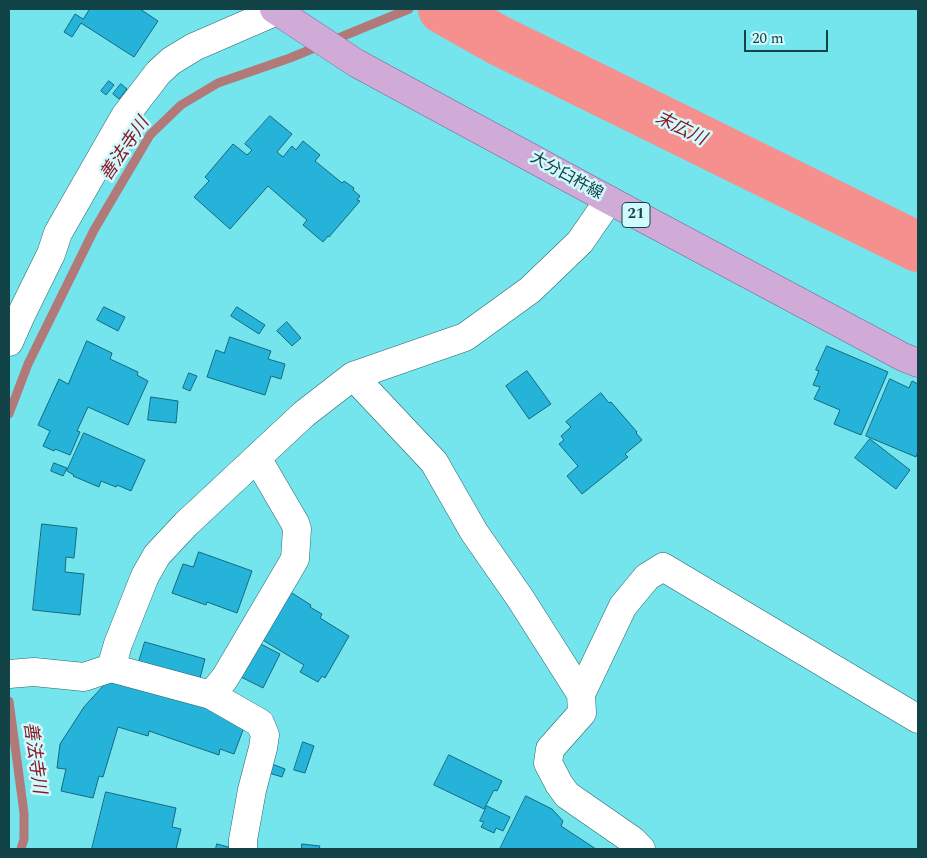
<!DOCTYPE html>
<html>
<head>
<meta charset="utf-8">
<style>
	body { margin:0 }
	#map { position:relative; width:927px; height:858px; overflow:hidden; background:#74e4ed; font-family:Spectral,serif }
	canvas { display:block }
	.frame { position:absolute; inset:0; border:10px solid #124447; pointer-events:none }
	.scale { position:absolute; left:744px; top:30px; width:84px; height:22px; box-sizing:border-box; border:2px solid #124447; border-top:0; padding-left:6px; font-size:15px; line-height:18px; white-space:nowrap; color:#124447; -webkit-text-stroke:4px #d2fafd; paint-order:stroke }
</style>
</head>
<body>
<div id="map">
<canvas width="927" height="858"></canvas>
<div class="frame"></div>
<div class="scale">20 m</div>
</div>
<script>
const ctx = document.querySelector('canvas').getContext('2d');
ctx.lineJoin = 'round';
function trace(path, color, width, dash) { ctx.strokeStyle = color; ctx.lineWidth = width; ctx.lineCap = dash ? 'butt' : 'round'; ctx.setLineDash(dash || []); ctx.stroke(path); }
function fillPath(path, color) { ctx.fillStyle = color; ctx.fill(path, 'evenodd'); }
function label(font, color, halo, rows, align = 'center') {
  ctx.font = font + ' Spectral,"Noto Sans JP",serif'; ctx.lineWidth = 5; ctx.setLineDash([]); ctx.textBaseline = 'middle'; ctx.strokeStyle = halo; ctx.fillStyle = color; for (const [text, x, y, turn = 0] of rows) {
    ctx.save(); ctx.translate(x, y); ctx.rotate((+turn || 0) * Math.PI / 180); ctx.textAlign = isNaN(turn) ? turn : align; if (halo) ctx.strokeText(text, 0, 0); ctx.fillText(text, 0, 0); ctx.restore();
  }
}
trace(new Path2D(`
	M 9,414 L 28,364 L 94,230 L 150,135 L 181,105 L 218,83 L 290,58 L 409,9
	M 9,701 L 24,813 L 24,839 L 21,849`), '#b27979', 9);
trace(new Path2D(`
	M 443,9 L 498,40 L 918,247`), '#f6908e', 50);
const building = new Path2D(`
	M 90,9 L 140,9 L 158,21 L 134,57 L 81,23 L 72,37 L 64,32 L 75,14 L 83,19 Z
	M 109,81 L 114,85 L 106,95 L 101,91 Z
	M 121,84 L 127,89 L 119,99 L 113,94 Z
	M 270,116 L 292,134 L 277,152 L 283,157 L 292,146 L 296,150 L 303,141 L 320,155 L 315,161 L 342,183 L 344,181 L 354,188 L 353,190 L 360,196 L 357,200 L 360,201 L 329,237 L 328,236 L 323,242 L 303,225 L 307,220 L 268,186 L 230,229 L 194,197 L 209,181 L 205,177 L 233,144 L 247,155 L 252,150 L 245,144 Z
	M 104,307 L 125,317 L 118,331 L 97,320 Z
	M 237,307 L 265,325 L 259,334 L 231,316 Z
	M 287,322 L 301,338 L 292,346 L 277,331 Z
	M 230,337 L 271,351 L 268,359 L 285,364 L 281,379 L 271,376 L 265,395 L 207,377 L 216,350 L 224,353 Z
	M 87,341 L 112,353 L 110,359 L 138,372 L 137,375 L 148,381 L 128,425 L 88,407 L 77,431 L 80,432 L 70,455 L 55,449 L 54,451 L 43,446 L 50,431 L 38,425 L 59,379 L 68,384 Z
	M 827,346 L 888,372 L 861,435 L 834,424 L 840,410 L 814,399 L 820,387 L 813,385 L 819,371 L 816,370 Z
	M 527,371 L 551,404 L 529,419 L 506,386 Z
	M 189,373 L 197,376 L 190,391 L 183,388 Z
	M 890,379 L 909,388 L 912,381 L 918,384 L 918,451 L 916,457 L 866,436 Z
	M 601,393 L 609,403 L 611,402 L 637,432 L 636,433 L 642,440 L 625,454 L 628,457 L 582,494 L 567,476 L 578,466 L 559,444 L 564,440 L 561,436 L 571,427 L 566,422 Z
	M 151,397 L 178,401 L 176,423 L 148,420 Z
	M 84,433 L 145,460 L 131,491 L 117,485 L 116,487 L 101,481 L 99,487 L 73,476 L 74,475 L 67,471 Z
	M 870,439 L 910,470 L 896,489 L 855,458 Z
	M 54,463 L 67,468 L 63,476 L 51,471 Z
	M 42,524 L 77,528 L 74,558 L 66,557 L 65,572 L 84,574 L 80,615 L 33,610 Z
	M 199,552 L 252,571 L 237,613 L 207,602 L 206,605 L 172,593 L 183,564 L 193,567 Z
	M 284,588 L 311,605 L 310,607 L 322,614 L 320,618 L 349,636 L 325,678 L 322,676 L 318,682 L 300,672 L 304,665 L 256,636 Z
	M 253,640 L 280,654 L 263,688 L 235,674 Z
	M 145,642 L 205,659 L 199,682 L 138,665 Z
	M 110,679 L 194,701 L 246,722 L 234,754 L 220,749 L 219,755 L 149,731 L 148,736 L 118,727 L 103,777 L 99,776 L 93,798 L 61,791 L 66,769 L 57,768 L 60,744 L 84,707 Z
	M 303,742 L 314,746 L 305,773 L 294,770 Z
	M 449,755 L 502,781 L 497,791 L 494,790 L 484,809 L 434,785 Z
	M 272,764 L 285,769 L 282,777 L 269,773 Z
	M 106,792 L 176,808 L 172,827 L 181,829 L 176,849 L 92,849 Z
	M 526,796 L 552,809 L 563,821 L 561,826 L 596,849 L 500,849 Z
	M 487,806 L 510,817 L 503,831 L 496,828 L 494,833 L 481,827 L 484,822 L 480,821 Z
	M 217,844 L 232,848 L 232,849 L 216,849 Z
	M 302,844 L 320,846 L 319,849 L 302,849 Z`);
fillPath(building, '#26b3da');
trace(building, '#156980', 1);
const street = new Path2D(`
	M 9,342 L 21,315 L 51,254 L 58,233 L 125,116 L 158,73 L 171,61 L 194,47 L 277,11
	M 353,376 L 434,462 L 474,532 L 520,598 L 581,694
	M 111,668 L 211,695 L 260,723 L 265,735 L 263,748 L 252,790 L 243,840 L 243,849
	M 9,674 L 34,672 L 84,677 L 111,668 L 118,644 L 145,576 L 157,555 L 186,524 L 304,414 L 353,376 L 465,337 L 530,290 L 580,242 L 609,200
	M 211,695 L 225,678 L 295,559 L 297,529 L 295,523 L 257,458
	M 641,849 L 632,840 L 567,795 L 559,784 L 548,763 L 550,749 L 582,713 L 581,694 L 623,606 L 647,577 L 663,567 L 918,719`);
const primary = new Path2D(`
	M 274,9 L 356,63 L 609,200 L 903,357 L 918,363`);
trace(street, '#286569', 29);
trace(primary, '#7a6393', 29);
trace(street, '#fff', 28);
trace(primary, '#d1abd7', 28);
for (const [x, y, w] of [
	[636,215,28]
]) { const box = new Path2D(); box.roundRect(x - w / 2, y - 12.5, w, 25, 4); ctx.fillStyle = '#d2fafd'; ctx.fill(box); trace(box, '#124447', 1); }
label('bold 15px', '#124447', null, [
	["21",636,215]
]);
label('16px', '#124447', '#d2fafd', [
	["大分臼杵線",566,177,29]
]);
label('italic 18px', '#8a1824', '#d2fafd', [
	["末広川",680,130,26],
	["善法寺川",126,150,-56],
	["善法寺川",33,758,82]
]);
</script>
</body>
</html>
